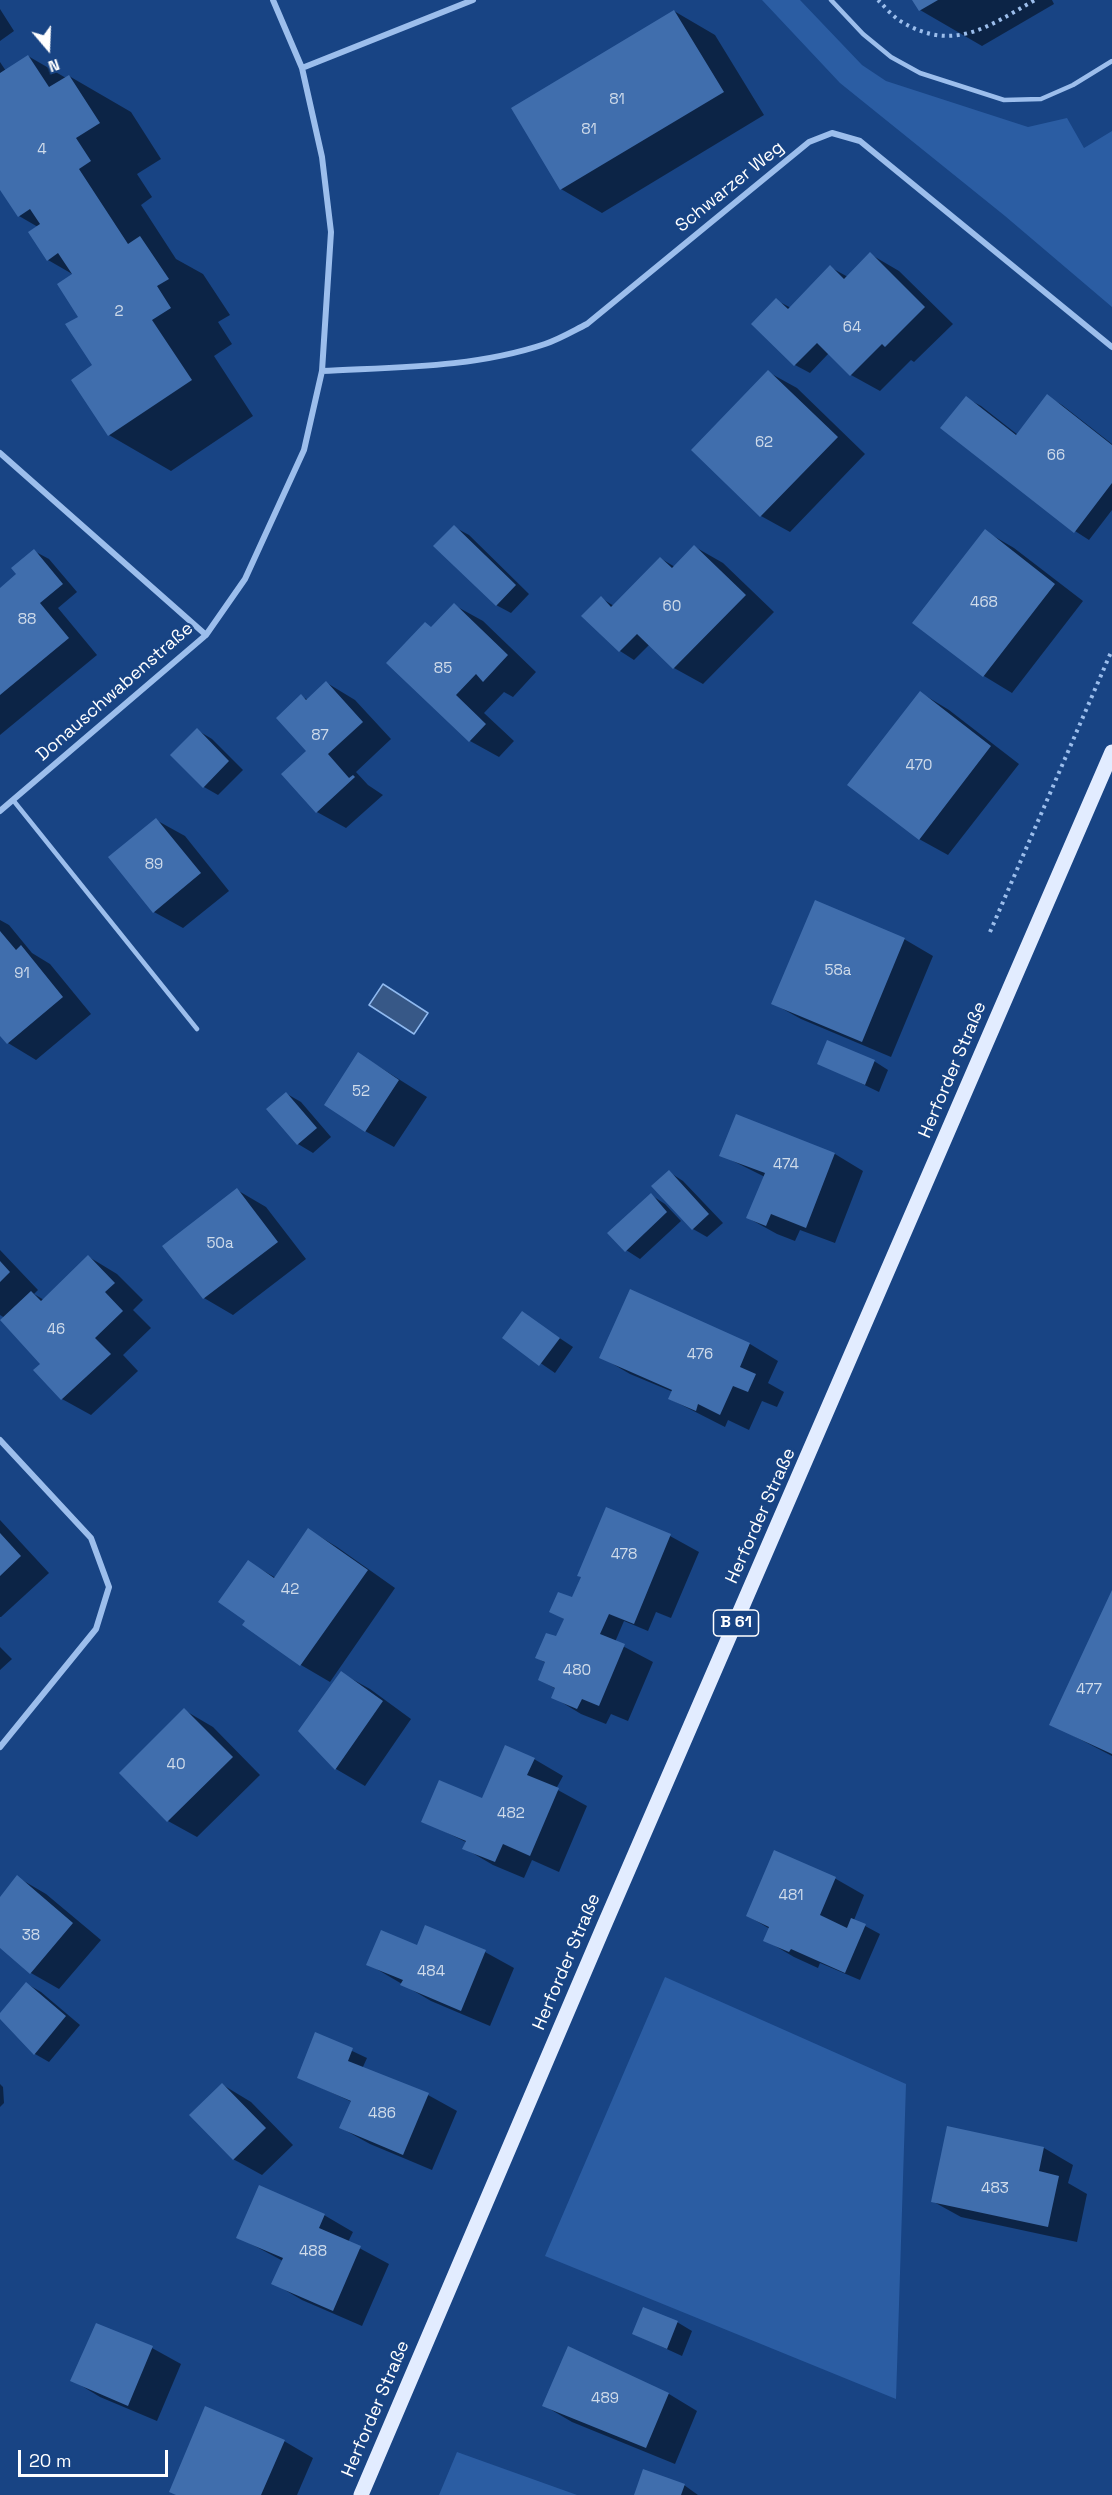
<!DOCTYPE html>
<html>
<head>
<meta charset="utf-8">
<style>
	body { margin:0 }
	#map { position:relative; width:1112px; height:2495px; overflow:hidden; background:#184484; font-family:"Space Grotesk",sans-serif }
	canvas { display:block }
	.north { position:absolute; left:18px; top:18px; width:60px; height:60px; -webkit-text-stroke:4px #184484; paint-order:stroke; rotate:161deg; font-size:16px; font-weight:700; line-height:24px; text-align:center; color:#fff }
	.north::after { content:''; display:block; margin:auto; width:21px; height:27px; background:#fff; clip-path:polygon(50% 0,100% 100%,50% 72%,0 100%) }
	.scale { position:absolute; left:18px; top:2450px; width:150px; height:27px; box-sizing:border-box; border:3px solid #fff; border-top:0; padding-left:8px; font-size:18px; line-height:21px; white-space:nowrap; color:#fff; -webkit-text-stroke:4px #184484; paint-order:stroke }
</style>
</head>
<body>
<div id="map">
<canvas width="1112" height="2495"></canvas>
<div class="north">N</div>
<div class="scale">20 m</div>
</div>
<script>
const ctx = document.querySelector('canvas').getContext('2d');
ctx.lineJoin = 'round';
function fillPath(path, color) { ctx.fillStyle = color; ctx.fill(path, 'evenodd'); }
function trace(path, color, width, dash) { ctx.strokeStyle = color; ctx.lineWidth = width; ctx.lineCap = dash ? 'butt' : 'round'; ctx.setLineDash(dash || []); ctx.stroke(path); }
function label(font, color, halo, rows, align = 'center') {
  ctx.font = font + ' "Space Grotesk",sans-serif'; ctx.lineWidth = 5; ctx.setLineDash([]); ctx.textBaseline = 'middle'; ctx.strokeStyle = halo; ctx.fillStyle = color; for (const [text, x, y, turn = 0] of rows) {
    ctx.save(); ctx.translate(x, y); ctx.rotate((+turn || 0) * Math.PI / 180); ctx.textAlign = isNaN(turn) ? turn : align; if (halo) ctx.strokeText(text, 0, 0); ctx.fillText(text, 0, 0); ctx.restore();
  }
}
fillPath(new Path2D(`
	M 762,0 L 800,0 L 862,65 L 886,81 L 1028,127 L 1067,118 L 1084,148 L 1112,131 L 1112,307 L 1005,216 L 840,83 Z
	M 665,1977 L 906,2084 L 896,2399 L 545,2256 Z
	M 457,2452 L 577,2495 L 439,2495 Z`), '#2b5da3');
const water = new Path2D(`
	M 383,984 L 428,1013 L 414,1034 L 369,1005 Z`);
fillPath(water, '#375887');
trace(water, '#8fb9ef', 1.5);
fillPath(new Path2D(`
	M 914,0 L 1052,0 L 1054,4 L 982,46 L 920,10 Z
	M 0,9 L 14,31 L 0,41 Z
	M 674,11 L 715,35 L 764,115 L 602,213 L 561,189 Z
	M 28,56 L 66,78 L 69,76 L 131,112 L 161,159 L 137,174 L 152,197 L 141,205 L 176,259 L 203,274 L 230,315 L 218,322 L 232,344 L 214,356 L 253,416 L 171,471 L 109,435 L 94,366 L 80,317 L 74,275 L 48,260 L 38,227 L 19,216 L 0,187 L 0,62 L 6,71 Z
	M 870,254 L 899,271 L 953,324 L 914,362 L 911,360 L 880,391 L 851,375 L 829,353 L 810,373 L 795,365 L 753,324 L 776,300 L 791,308 L 830,267 L 848,277 Z
	M 768,372 L 797,388 L 865,454 L 790,532 L 761,516 Z
	M 1047,396 L 1062,405 L 1112,444 L 1112,510 L 1089,540 L 1075,531 L 966,398 L 981,406 L 1018,435 Z
	M 454,527 L 469,535 L 529,594 L 511,613 L 496,605 Z
	M 985,531 L 1014,548 L 1083,601 L 1012,693 L 984,676 Z
	M 695,547 L 723,563 L 774,612 L 703,684 L 674,668 L 650,644 L 634,660 L 620,651 L 601,598 L 614,606 L 660,558 L 675,567 Z
	M 34,551 L 49,559 L 77,592 L 58,608 L 97,655 L 0,735 L 0,590 L 18,574 Z
	M 454,605 L 483,621 L 536,672 L 513,697 L 504,692 L 484,713 L 514,741 L 499,757 L 470,741 L 432,628 Z
	M 327,683 L 355,700 L 391,739 L 356,772 L 368,785 L 383,795 L 346,828 L 317,812 L 301,696 L 308,700 Z
	M 921,693 L 949,710 L 1019,764 L 948,855 L 919,839 Z
	M 197,730 L 212,739 L 243,770 L 218,795 L 204,787 Z
	M 156,820 L 185,836 L 229,891 L 183,928 L 154,912 Z
	M 0,920 L 9,925 L 32,953 L 50,964 L 91,1014 L 36,1060 L 8,1043 L 0,1034 Z
	M 904,939 L 933,956 L 891,1057 L 801,1019 L 772,1003 Z
	M 359,1054 L 427,1097 L 394,1147 L 365,1131 Z
	M 874,1061 L 888,1070 L 879,1092 L 819,1063 Z
	M 287,1094 L 301,1102 L 331,1137 L 313,1153 L 298,1144 L 268,1109 Z
	M 737,1116 L 835,1154 L 863,1171 L 835,1243 L 800,1230 L 795,1241 L 777,1234 L 748,1218 L 765,1177 L 721,1155 Z
	M 669,1172 L 683,1181 L 723,1223 L 707,1237 L 693,1229 Z
	M 237,1190 L 266,1207 L 306,1259 L 233,1315 L 204,1298 Z
	M 651,1195 L 665,1204 L 681,1221 L 640,1259 L 626,1250 Z
	M 0,1250 L 38,1290 L 34,1294 L 44,1300 L 89,1257 L 117,1274 L 143,1300 L 133,1310 L 151,1328 L 123,1355 L 138,1371 L 91,1415 L 62,1399 L 43,1364 L 5,1318 L 0,1315 Z
	M 630,1291 L 750,1344 L 778,1361 L 768,1383 L 784,1392 L 777,1407 L 762,1401 L 749,1430 L 728,1420 L 725,1427 L 670,1399 L 673,1392 L 630,1374 L 601,1357 Z
	M 522,1313 L 573,1347 L 555,1373 L 504,1338 Z
	M 607,1509 L 670,1536 L 699,1552 L 671,1618 L 656,1612 L 648,1631 L 624,1621 L 615,1642 L 653,1662 L 628,1721 L 611,1714 L 606,1724 L 581,1714 L 553,1697 L 556,1689 L 540,1680 L 546,1663 L 537,1658 L 556,1638 L 564,1621 L 564,1617 L 564,1619 L 551,1612 L 573,1599 Z
	M 0,1520 L 49,1573 L 1,1617 L 0,1617 Z
	M 309,1530 L 337,1547 L 395,1588 L 330,1682 L 301,1665 L 244,1625 L 248,1621 L 248,1562 L 276,1578 Z
	M 1112,1594 L 1112,1756 L 1051,1724 Z
	M 0,1647 L 12,1659 L 0,1670 Z
	M 341,1673 L 370,1689 L 411,1719 L 365,1786 L 336,1769 L 300,1730 Z
	M 184,1710 L 213,1727 L 260,1775 L 197,1837 L 168,1821 Z
	M 534,1759 L 563,1776 L 556,1789 L 587,1806 L 559,1872 L 532,1860 L 524,1878 L 493,1865 L 464,1848 L 466,1842 L 423,1821 L 483,1801 Z
	M 775,1852 L 836,1879 L 864,1895 L 854,1920 L 880,1934 L 860,1980 L 820,1963 L 818,1968 L 794,1957 L 765,1940 L 770,1929 L 748,1916 Z
	M 17,1877 L 46,1894 L 101,1940 L 59,1989 L 31,1973 L 0,1946 L 0,1899 Z
	M 426,1927 L 485,1952 L 514,1968 L 490,2026 L 431,2001 L 368,1964 L 418,1947 Z
	M 27,1984 L 41,1992 L 80,2025 L 49,2062 L 35,2054 L 0,2017 Z
	M 316,2034 L 367,2058 L 362,2069 L 428,2095 L 457,2111 L 432,2170 L 370,2144 L 341,2128 L 352,2102 L 298,2077 Z
	M 0,2084 L 3,2087 L 4,2103 L 0,2107 Z
	M 223,2085 L 251,2102 L 293,2145 L 262,2175 L 233,2159 Z
	M 948,2127 L 1044,2148 L 1073,2165 L 1068,2183 L 1087,2194 L 1077,2242 L 961,2217 L 932,2201 Z
	M 324,2215 L 353,2232 L 348,2242 L 389,2264 L 362,2326 L 302,2300 L 273,2283 L 283,2261 L 238,2237 Z
	M 677,2322 L 692,2331 L 682,2356 L 634,2334 Z
	M 152,2348 L 181,2364 L 157,2421 L 100,2397 L 72,2380 Z
	M 669,2394 L 697,2411 L 675,2464 L 572,2422 L 543,2405 Z
	M 284,2441 L 313,2458 L 297,2495 L 177,2495 Z
	M 684,2485 L 698,2495 L 635,2495 Z`), '#0007');
fillPath(new Path2D(`
	M 912,0 L 938,0 L 919,11 Z
	M 674,10 L 724,92 L 560,190 L 511,108 Z
	M 28,55 L 49,87 L 69,75 L 100,123 L 76,138 L 91,161 L 79,169 L 128,244 L 140,236 L 169,279 L 157,286 L 171,308 L 152,320 L 192,380 L 108,436 L 71,380 L 92,365 L 65,324 L 78,317 L 57,284 L 72,274 L 58,253 L 47,261 L 28,232 L 40,224 L 30,209 L 18,217 L 0,190 L 0,73 Z
	M 870,252 L 925,307 L 885,347 L 882,344 L 850,376 L 817,343 L 794,366 L 751,324 L 776,298 L 788,309 L 830,265 L 844,279 Z
	M 768,370 L 838,437 L 760,517 L 691,450 Z
	M 1047,394 L 1112,445 L 1112,483 L 1074,533 L 940,428 L 966,396 L 1016,435 Z
	M 454,525 L 516,585 L 496,606 L 433,546 Z
	M 985,529 L 1055,584 L 983,677 L 912,623 Z
	M 694,545 L 746,595 L 673,669 L 637,634 L 619,652 L 581,616 L 601,596 L 611,607 L 660,557 L 672,568 Z
	M 34,549 L 63,584 L 40,603 L 69,638 L 0,695 L 0,588 L 16,574 L 11,568 Z
	M 454,603 L 508,655 L 483,682 L 476,674 L 456,695 L 486,724 L 469,742 L 386,663 L 425,622 L 431,627 Z
	M 326,681 L 363,722 L 328,754 L 349,778 L 353,775 L 355,777 L 316,813 L 281,774 L 306,751 L 276,718 L 301,694 L 306,700 Z
	M 920,691 L 991,746 L 919,840 L 847,785 Z
	M 197,728 L 229,761 L 203,788 L 170,755 Z
	M 156,818 L 201,873 L 153,913 L 108,857 Z
	M 815,900 L 905,938 L 862,1042 L 771,1004 Z
	M 0,931 L 16,950 L 21,945 L 63,997 L 7,1044 L 0,1036 Z
	M 827,1040 L 875,1060 L 865,1085 L 817,1064 Z
	M 358,1052 L 399,1080 L 365,1132 L 324,1105 Z
	M 286,1092 L 317,1128 L 297,1145 L 266,1109 Z
	M 736,1114 L 835,1153 L 806,1228 L 771,1214 L 766,1226 L 746,1218 L 765,1173 L 719,1156 Z
	M 669,1170 L 709,1214 L 692,1230 L 651,1186 Z
	M 237,1188 L 278,1242 L 203,1299 L 162,1246 Z
	M 651,1193 L 667,1212 L 625,1252 L 607,1233 Z
	M 88,1255 L 115,1283 L 105,1292 L 123,1311 L 95,1338 L 111,1354 L 61,1400 L 33,1370 L 40,1364 L 0,1320 L 31,1291 L 41,1301 Z
	M 0,1261 L 10,1272 L 0,1282 Z
	M 630,1289 L 750,1343 L 740,1367 L 756,1374 L 748,1392 L 733,1386 L 720,1415 L 698,1404 L 696,1411 L 668,1399 L 672,1390 L 599,1358 Z
	M 522,1311 L 560,1338 L 539,1366 L 502,1338 Z
	M 606,1507 L 671,1534 L 634,1624 L 609,1614 L 600,1634 L 625,1644 L 599,1706 L 582,1699 L 577,1709 L 551,1698 L 555,1688 L 538,1680 L 545,1662 L 535,1658 L 546,1633 L 556,1636 L 564,1619 L 549,1612 L 558,1592 L 572,1597 L 581,1577 L 577,1576 Z
	M 308,1528 L 368,1570 L 300,1666 L 242,1625 L 245,1621 L 218,1602 L 248,1560 L 274,1578 Z
	M 0,1533 L 21,1556 L 0,1576 Z
	M 1112,1590 L 1112,1754 L 1049,1725 Z
	M 341,1671 L 383,1701 L 335,1770 L 298,1731 Z
	M 184,1708 L 233,1757 L 167,1822 L 119,1773 Z
	M 505,1745 L 535,1758 L 527,1775 L 559,1788 L 530,1856 L 503,1844 L 495,1862 L 462,1849 L 466,1841 L 421,1822 L 439,1780 L 482,1798 Z
	M 774,1850 L 836,1877 L 820,1915 L 847,1928 L 851,1918 L 866,1924 L 845,1973 L 791,1949 L 789,1952 L 763,1941 L 769,1927 L 746,1916 Z
	M 17,1875 L 73,1923 L 30,1974 L 0,1948 L 0,1897 Z
	M 425,1925 L 486,1950 L 461,2011 L 400,1985 L 403,1980 L 366,1965 L 381,1930 L 417,1945 Z
	M 26,1982 L 66,2016 L 34,2055 L 0,2019 L 0,2013 Z
	M 315,2032 L 353,2048 L 348,2061 L 429,2093 L 403,2155 L 339,2128 L 351,2101 L 297,2078 Z
	M 222,2083 L 266,2128 L 233,2160 L 189,2115 Z
	M 947,2126 L 1044,2147 L 1039,2171 L 1059,2176 L 1048,2227 L 931,2202 Z
	M 259,2185 L 325,2214 L 319,2228 L 361,2246 L 333,2311 L 271,2284 L 283,2258 L 236,2238 Z
	M 643,2307 L 678,2321 L 667,2349 L 632,2334 Z
	M 96,2323 L 153,2346 L 128,2406 L 70,2381 Z
	M 568,2346 L 669,2393 L 646,2448 L 542,2406 Z
	M 205,2406 L 285,2440 L 261,2495 L 176,2495 L 169,2492 Z
	M 643,2469 L 685,2484 L 681,2495 L 634,2495 Z`), '#406ead');
trace(new Path2D(`
	M 878,0 C 885,7 893,17 902,22 C 954,53 989,26 1035,0
	M 990,932 L 1112,650`), '#9cbeec', 4, [3, 4.5]);
trace(new Path2D(`
	M 831,0 L 863,34 L 891,57 L 920,73 L 1004,100 L 1041,99 L 1073,85 L 1112,61
	M 13,800 L 197,1029`), '#9cbeec', 4.5);
trace(new Path2D(`
	M 302,68 L 473,0
	M 322,371 C 396,367 474,368 545,344 C 560,339 573,331 587,324 L 809,142 L 832,133 L 860,141 L 1112,347
	M 0,453 L 206,635
	M 0,811 L 206,635 L 245,579 L 304,450 L 322,371 L 331,232 L 322,157 L 302,68 L 273,0
	M 0,1440 L 91,1538 L 109,1587 L 96,1629 L 0,1747`), '#9cbeec', 6);
trace(new Path2D(`
	M 361,2495 L 603,1928 L 1112,752`), '#e2ecff', 15);
label('15px', '#cfdbea', null, [
	["81",617,100],
	["81",589,130],
	["4",42,150],
	["2",119,312],
	["64",852,328],
	["62",764,443],
	["66",1056,456],
	["468",984,603],
	["60",672,607],
	["88",27,620],
	["85",443,669],
	["87",320,736],
	["470",919,766],
	["89",154,865],
	["58a",838,971],
	["91",22,974],
	["52",361,1092],
	["474",786,1165],
	["50a",220,1244],
	["46",56,1330],
	["476",700,1355],
	["478",624,1555],
	["42",290,1590],
	["480",577,1671],
	["477",1089,1690],
	["40",176,1765],
	["482",511,1814],
	["481",791,1896],
	["38",31,1936],
	["484",431,1972],
	["486",382,2114],
	["483",995,2189],
	["488",313,2252],
	["489",605,2399]
]);
for (const [x, y, w] of [
	[736,1623,45]
]) { const box = new Path2D(); box.roundRect(x - w / 2, y - 13, w, 26, 4.5); ctx.fillStyle = '#184484'; ctx.fill(box); trace(box, '#fff', 1.5); }
label('bold 16px', '#fff', null, [
	["B 61",736,1623]
]);
label('18px', '#fff', '#184484', [
	["Schwarzer Weg",730,187,-39],
	["Donauschwabenstraße",115,692,-41],
	["Herforder Straße",953,1070,-67],
	["Herforder Straße",761,1516,-66],
	["Herforder Straße",567,1962,-67],
	["Herforder Straße",376,2409,-67]
]);
</script>
</body>
</html>
